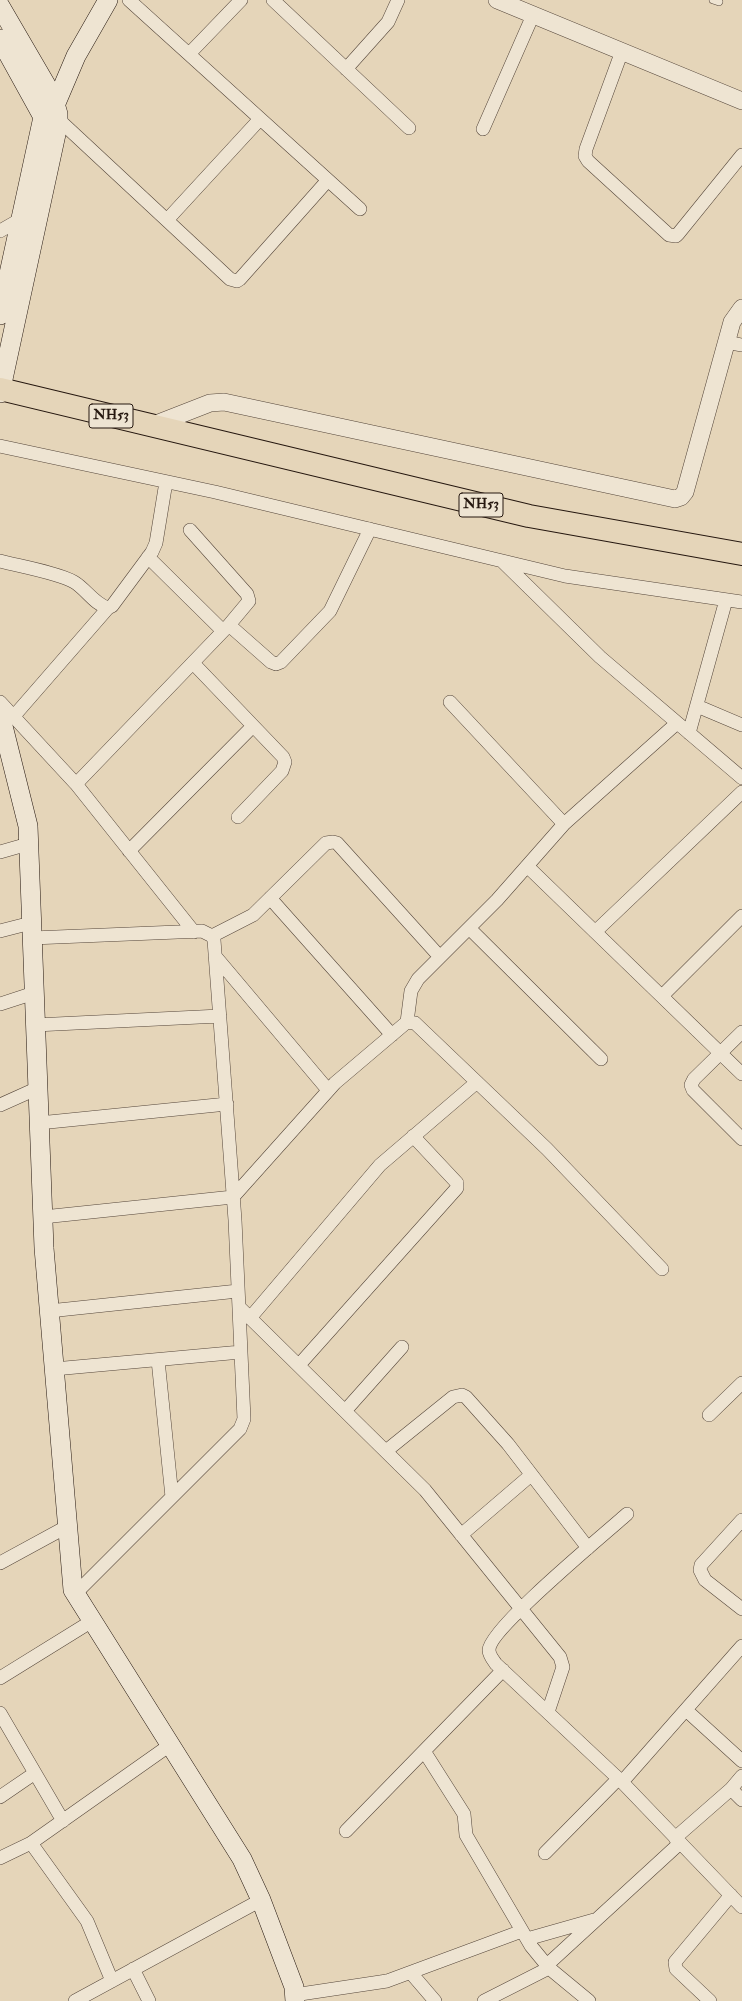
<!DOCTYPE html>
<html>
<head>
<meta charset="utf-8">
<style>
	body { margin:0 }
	canvas { display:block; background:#e5d5b9 }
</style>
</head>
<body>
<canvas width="742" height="2001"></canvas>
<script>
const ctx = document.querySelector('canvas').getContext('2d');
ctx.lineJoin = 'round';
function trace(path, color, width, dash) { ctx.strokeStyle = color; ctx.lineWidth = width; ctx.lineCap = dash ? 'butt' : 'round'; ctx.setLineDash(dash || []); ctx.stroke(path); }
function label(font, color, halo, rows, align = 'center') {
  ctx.font = font + ' "IM FELL Double Pica",serif'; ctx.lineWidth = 3.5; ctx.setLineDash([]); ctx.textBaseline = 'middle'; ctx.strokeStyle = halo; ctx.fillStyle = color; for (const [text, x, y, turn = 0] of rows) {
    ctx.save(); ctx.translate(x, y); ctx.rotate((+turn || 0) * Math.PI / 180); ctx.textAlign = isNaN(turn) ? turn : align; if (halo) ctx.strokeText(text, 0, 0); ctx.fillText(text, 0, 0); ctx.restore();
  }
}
const service = new Path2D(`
	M 713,0 L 719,2`);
const minor = new Path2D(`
	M 129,0 L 360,209
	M 273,0 L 409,128
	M 622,51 L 586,149 L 585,156 L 588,161 L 669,235 L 676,236 L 678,234 L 742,155
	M 189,54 L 241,0
	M 346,69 L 388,22 L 398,0
	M 58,119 L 230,279 L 237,281 L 240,279 L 328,180
	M 483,129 L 533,15
	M 167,220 L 260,119
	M 0,231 L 21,219
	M 726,342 L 742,345
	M 0,446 L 215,492 L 565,576 L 742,602
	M 148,557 L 223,631
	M 0,561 C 19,566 59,573 74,582 C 86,589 94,604 108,608 L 112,606 L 152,552 L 156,543 L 166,482
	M 502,561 L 600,657 L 742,778
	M 229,625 L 271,662 L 276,664 L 281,662 L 330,611 L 370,529
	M 193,663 L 283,757 L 285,762 L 282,771 L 238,817
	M 0,702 L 76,784 L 194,932
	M 450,702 L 564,824
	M 697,706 L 742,725
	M 14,716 L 108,608
	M 689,733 L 726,600
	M 76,784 L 229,625 L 249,601 L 247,594 L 190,530
	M 129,851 L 253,726
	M 0,852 L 28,844
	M 527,866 L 742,1074
	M 270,898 L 392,1035
	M 469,928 L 601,1059
	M 0,931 L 31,923
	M 595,932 L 742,792
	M 212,936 L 253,915 L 326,843 L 333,842 L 337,843 L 440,957
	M 32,938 L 202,931 L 212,936 L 214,940 L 235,1220 L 244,1419 L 240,1429 L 75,1594
	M 215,956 L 328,1090
	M 662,996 L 742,916
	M 0,1004 L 34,993
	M 407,1022 L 411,991 L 418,979 L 497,900 L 564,824 L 677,723
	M 35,1025 L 220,1016
	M 742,1032 L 694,1079 L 691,1085 L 693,1090 L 742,1139
	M 0,1105 L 38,1088
	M 39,1123 L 227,1104
	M 43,1217 L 233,1197 L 335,1083 L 407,1022 L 415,1023 L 547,1149 L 662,1269
	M 239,1307 L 425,1490 L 560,1657 L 563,1667 L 548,1712
	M 49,1311 L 238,1291
	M 250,1318 L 380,1165 L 477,1082
	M 158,1360 L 172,1497
	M 299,1365 L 457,1188 L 457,1183 L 413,1136
	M 54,1369 L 241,1352
	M 345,1411 L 402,1347
	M 709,1415 L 742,1383
	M 386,1451 L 453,1397 L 462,1395 L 466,1397 L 508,1444 L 588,1548
	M 627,1514 C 606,1533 489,1629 489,1650 C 489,1655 493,1660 496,1664 L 622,1782 L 742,1907
	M 742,1520 L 701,1565 L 700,1570 L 705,1580 L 742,1609
	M 461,1535 L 531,1475
	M 0,1563 L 68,1526
	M 0,1678 L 92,1621
	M 686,1710 L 742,1761
	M 0,1713 L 63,1821
	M 424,1751 L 464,1814 L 466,1835 L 531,1946 L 549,1968 L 589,2001
	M 622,1782 L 742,1646
	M 731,1789 L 742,1800
	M 0,1797 L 35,1773
	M 346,1831 L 503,1670
	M 675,1838 L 731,1789 L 742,1776
	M 31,1843 L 87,1921 L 112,1981
	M 545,1853 L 618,1779
	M 0,1858 L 31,1843 L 170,1745
	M 527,1939 L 594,1920
	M 547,1965 L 680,1843
	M 133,1969 L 149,2001
	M 411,1973 L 435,2001
	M 294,1995 L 387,1981 L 522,1931
	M 75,2001 L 261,1900
	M 484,2001 L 549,1968
	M 710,2001 L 676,1969 L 675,1962 L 731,1895`);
const tertiary = new Path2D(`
	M 497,0 L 742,101
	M 151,426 L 210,403 L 224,402 L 675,499 L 681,497 L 685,492 L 732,322 L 742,308`);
const secondary = new Path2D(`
	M 0,6 L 53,97 L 58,114 L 58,125 L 0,393
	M 0,39 L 43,117 L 0,315
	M 50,110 L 56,103 L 76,56 L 108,0
	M 0,714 L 28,826 L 44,1248 L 73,1590 L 242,1859 L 261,1900 L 294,1987 L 295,2001`);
const trunk = new Path2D(`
	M 0,389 L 529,516 L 742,554`);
trace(service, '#55463a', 8);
trace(minor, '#55463a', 14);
trace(tertiary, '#55463a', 18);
trace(secondary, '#25170f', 20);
trace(trunk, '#25170f', 24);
trace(service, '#eee4d2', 7);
trace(minor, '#eee4d2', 13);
trace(tertiary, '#eee4d2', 17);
trace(secondary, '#eee4d2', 19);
trace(trunk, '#e5d5b9', 22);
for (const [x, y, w] of [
	[111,416,44],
	[481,505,44]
]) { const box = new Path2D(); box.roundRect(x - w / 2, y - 12, w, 24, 3); ctx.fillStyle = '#eee4d2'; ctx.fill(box); trace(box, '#25170f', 1); }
label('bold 14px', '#25170f', null, [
	["NH53",111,416],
	["NH53",481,505]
]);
</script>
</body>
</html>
